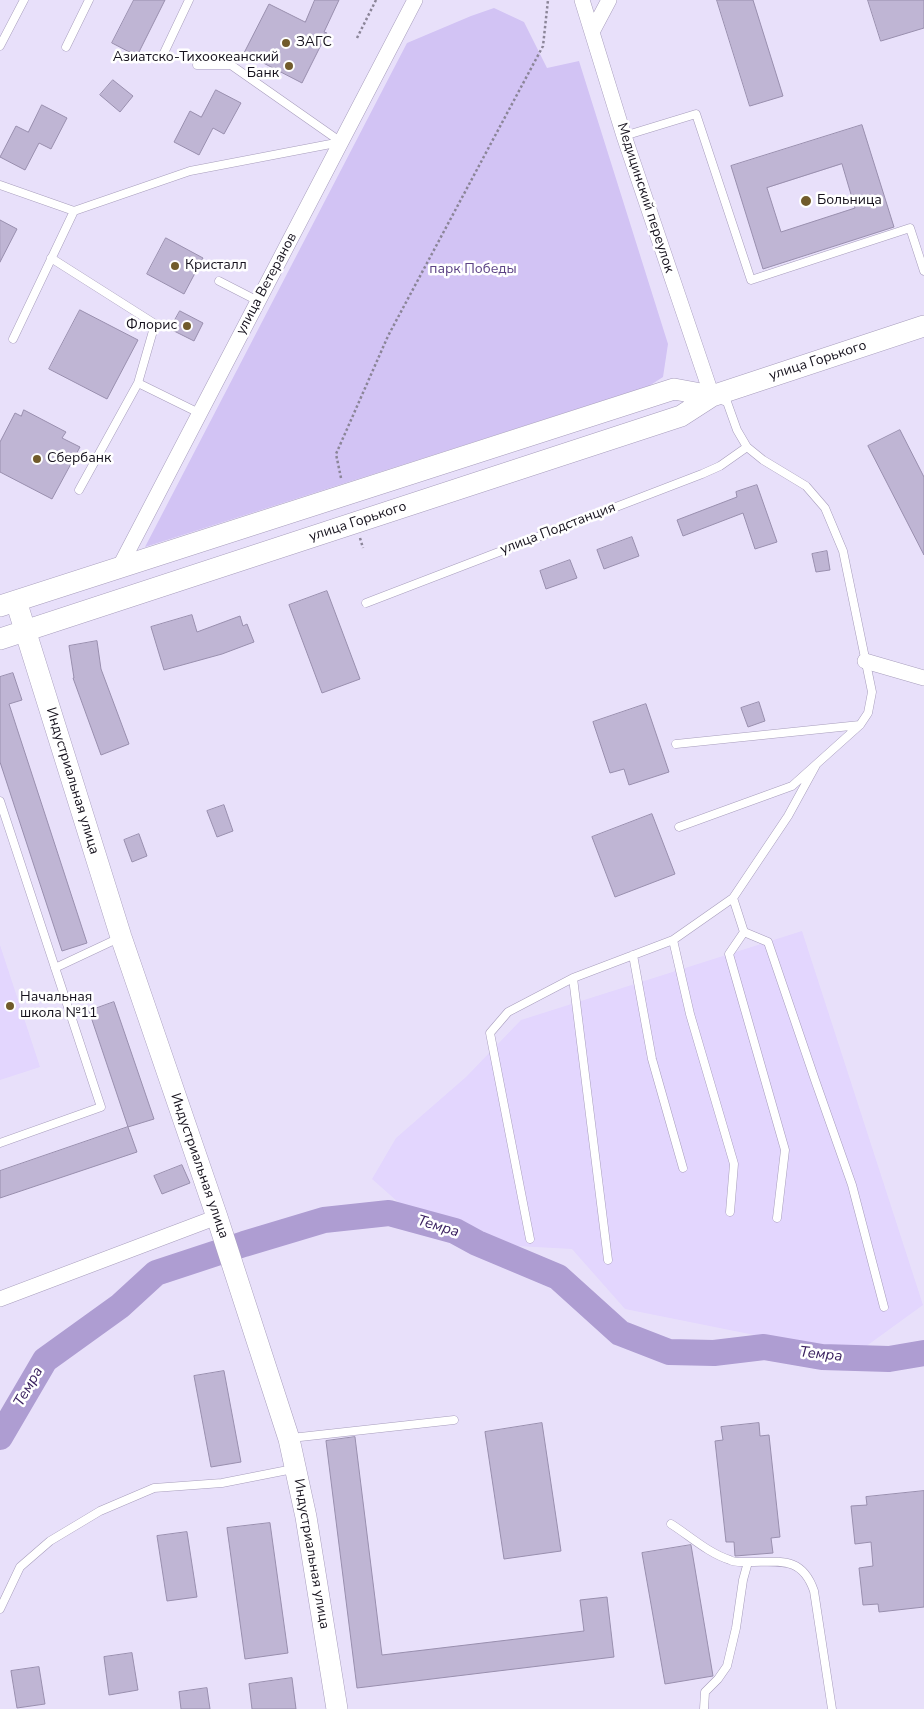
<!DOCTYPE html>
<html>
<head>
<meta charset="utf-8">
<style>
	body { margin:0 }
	canvas { display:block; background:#e8e0fa }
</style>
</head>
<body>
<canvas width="924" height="1709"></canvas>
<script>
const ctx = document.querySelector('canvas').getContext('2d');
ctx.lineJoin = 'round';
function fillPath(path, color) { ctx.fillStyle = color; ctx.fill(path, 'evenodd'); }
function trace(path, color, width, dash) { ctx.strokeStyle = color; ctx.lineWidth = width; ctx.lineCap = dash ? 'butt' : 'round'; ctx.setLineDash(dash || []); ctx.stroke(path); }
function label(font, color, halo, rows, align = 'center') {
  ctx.font = font + ' "Nunito Sans",sans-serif'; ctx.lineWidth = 5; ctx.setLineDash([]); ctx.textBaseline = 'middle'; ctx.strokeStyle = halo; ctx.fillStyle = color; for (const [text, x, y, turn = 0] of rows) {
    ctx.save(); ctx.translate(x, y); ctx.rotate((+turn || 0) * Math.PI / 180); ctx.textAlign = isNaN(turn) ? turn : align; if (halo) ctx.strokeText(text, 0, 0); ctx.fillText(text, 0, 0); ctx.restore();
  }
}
fillPath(new Path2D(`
	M 802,931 L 923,1305 L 854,1355 L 625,1309 L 572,1249 L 499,1245 L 398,1202 L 372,1179 L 396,1138 L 466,1077 L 521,1020 Z
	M 0,945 L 40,1067 L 0,1080 Z`), '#e3d6fe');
fillPath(new Path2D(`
	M 494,8 L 524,22 L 547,68 L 579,61 L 668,344 L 663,377 L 649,386 L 145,547 L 407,43 L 471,16 Z`), '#d2c3f4');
trace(new Path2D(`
	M 0,1437 L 45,1360 L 120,1306 L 156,1273 L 244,1244 L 324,1220 L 389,1213 L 455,1231 L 477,1243 L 558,1277 L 620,1333 L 669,1352 L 714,1353 L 764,1347 L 822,1357 L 889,1359 L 924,1353`), '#ae9dd2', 26);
const building = new Path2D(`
	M 134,0 L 165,0 L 137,56 L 112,43 Z
	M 315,0 L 339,0 L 324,32 L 327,33 L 302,83 L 244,53 L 269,4 L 305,22 Z
	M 717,0 L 753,0 L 783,96 L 750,106 Z
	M 868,0 L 924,0 L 924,28 L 881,41 Z
	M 113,80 L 133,96 L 120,112 L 100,95 Z
	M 216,90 L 241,103 L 224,134 L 213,128 L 199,155 L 174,142 L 190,111 L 201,117 Z
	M 42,105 L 67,118 L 51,149 L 39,143 L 25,170 L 0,157 L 16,126 L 28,132 Z
	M 862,125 L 894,227 L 763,269 L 731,166 ZM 842,164 L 855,208 L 781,232 L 767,188 Z
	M 0,220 L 17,229 L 0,262 Z
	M 166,238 L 203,258 L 184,294 L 147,274 Z
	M 80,310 L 138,340 L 107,399 L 49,369 Z
	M 180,311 L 203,323 L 194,341 L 170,329 Z
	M 24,410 L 66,432 L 62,438 L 80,447 L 52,499 L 0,472 L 0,442 L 15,413 L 21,416 Z
	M 900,430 L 924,477 L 924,555 L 868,446 Z
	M 757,485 L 777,542 L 755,549 L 743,513 L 683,536 L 677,520 L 737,497 L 736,492 Z
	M 632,537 L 639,556 L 604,569 L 597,550 Z
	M 827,551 L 830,570 L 816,572 L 812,554 Z
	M 570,560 L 577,578 L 546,589 L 540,571 Z
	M 327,591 L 360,679 L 322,693 L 289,605 Z
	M 192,615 L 197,632 L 240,616 L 243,626 L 247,624 L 254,642 L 222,654 L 164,670 L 151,627 Z
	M 97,641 L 101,669 L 129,744 L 101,755 L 73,678 L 74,678 L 69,646 Z
	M 13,673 L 22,700 L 9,704 L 87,943 L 62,951 L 0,762 L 0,677 Z
	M 759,702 L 765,721 L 748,727 L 741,708 Z
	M 646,704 L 669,772 L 629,785 L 624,769 L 610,773 L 593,722 Z
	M 224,805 L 233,831 L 217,837 L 207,811 Z
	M 652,814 L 675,874 L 615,897 L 592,837 Z
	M 139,834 L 147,856 L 132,862 L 124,840 Z
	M 114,1002 L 154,1119 L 128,1127 L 89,1011 Z
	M 128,1127 L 137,1152 L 0,1198 L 0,1171 Z
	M 182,1165 L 190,1183 L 162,1194 L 154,1176 Z
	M 224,1371 L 241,1462 L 211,1467 L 194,1376 Z
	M 542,1423 L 561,1551 L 504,1559 L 485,1432 Z
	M 759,1423 L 760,1436 L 769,1435 L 780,1537 L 771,1538 L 773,1553 L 735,1556 L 734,1542 L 726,1542 L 715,1441 L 723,1440 L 721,1427 Z
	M 355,1437 L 382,1655 L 584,1631 L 580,1600 L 607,1597 L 614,1657 L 357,1688 L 326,1441 Z
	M 924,1491 L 924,1607 L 879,1612 L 878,1604 L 863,1605 L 859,1568 L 873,1566 L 871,1542 L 855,1544 L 851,1506 L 867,1505 L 866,1497 Z
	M 270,1523 L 288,1653 L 245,1659 L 227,1528 Z
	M 187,1532 L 197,1597 L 167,1601 L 157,1536 Z
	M 691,1545 L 713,1676 L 665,1684 L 642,1553 Z
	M 132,1653 L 138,1690 L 109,1695 L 104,1657 Z
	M 39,1667 L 45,1704 L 17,1708 L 11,1671 Z
	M 292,1678 L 296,1709 L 252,1709 L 249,1684 Z
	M 207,1688 L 210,1709 L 181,1709 L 179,1692 Z`);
fillPath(building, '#bfb5d4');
trace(building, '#998fae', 1);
const lane = new Path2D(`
	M 0,46 L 24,0
	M 66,47 L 89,0
	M 163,55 L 189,0
	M 197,65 L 231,65 L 341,142
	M 624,136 L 696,114 L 751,280 L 910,228 L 924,271
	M 0,185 L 74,211 L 190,171 L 341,142
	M 51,258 L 155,324 L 138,383 L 79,490
	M 219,281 L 258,301
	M 13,339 L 74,211
	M 138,383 L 199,413
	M 366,603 L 702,474 L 720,466 L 747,447
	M 676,744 L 860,725
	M 0,801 L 101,1107 L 0,1143
	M 679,827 L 792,786 L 860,725 L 868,713 L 872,692 L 843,551 L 825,508 L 806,486 L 763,460 L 747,447 L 737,430 L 727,402 L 718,399
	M 733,898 L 744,932 L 768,942 L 815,1080 L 852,1185 L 884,1307
	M 744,932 L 729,954 L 785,1150 L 777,1218
	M 673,940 L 690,1014 L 734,1164 L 730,1212
	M 633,955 L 652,1059 L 683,1168
	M 55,968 L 119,938
	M 573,978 L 608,1260
	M 530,1239 L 490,1033 L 508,1012 L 573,978 L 673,940 L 733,898 L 788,816 L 816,765
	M 291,1438 L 454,1420
	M 671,1524 C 690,1536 708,1553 730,1560 C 735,1563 742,1562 749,1562 C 780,1562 802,1556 814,1591 L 832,1709
	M 0,1609 L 20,1567 L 50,1541 L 100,1511 L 154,1488 L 222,1483 L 293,1469
	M 704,1709 L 705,1692 L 718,1679 L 727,1666 L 736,1628 L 743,1580 L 748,1562`);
const street = new Path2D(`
	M 582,0 L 624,136 L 712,396
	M 592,32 L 609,0
	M 119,568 L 415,0
	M 865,661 L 924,678
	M 0,1299 L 217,1217`);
const secondary = new Path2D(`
	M 16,601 L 121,937 L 217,1217 L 289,1439 L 306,1517 L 337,1709
	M 0,606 L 674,389 L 712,396
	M 0,639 L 681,416 L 712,396 L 924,326`);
trace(lane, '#a79dbc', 9);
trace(street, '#a79dbc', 16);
trace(secondary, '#a79dbc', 22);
trace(new Path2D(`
	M 357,38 L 376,0
	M 341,478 L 336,454 L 388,336 L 543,46 L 548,0
	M 360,538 L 363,548`), '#8b8598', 2.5, [2.5, 2.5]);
trace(lane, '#fff', 8);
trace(street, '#fff', 15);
trace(secondary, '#fff', 21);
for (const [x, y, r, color] of [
	[286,43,5,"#715b2b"],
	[289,66,5,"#715b2b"],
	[806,201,6,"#715b2b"],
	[175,266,5,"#715b2b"],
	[187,326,5,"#715b2b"],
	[37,459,5,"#715b2b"],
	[10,1006,5,"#715b2b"]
]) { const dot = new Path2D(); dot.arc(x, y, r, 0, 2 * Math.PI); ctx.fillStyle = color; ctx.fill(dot); trace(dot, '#fff', 2); }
label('14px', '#16121d', '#fff', [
	["ЗАГС",296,43],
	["Азиатско-Тихоокеанский",279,58,"right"],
	["Банк",279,74,"right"],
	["Больница",817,201],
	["Кристалл",185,266],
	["Флорис",177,326,"right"],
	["Сбербанк",47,459],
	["Начальная",20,998],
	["школа №11",20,1014]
], 'left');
label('14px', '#16121d', '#fff', [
	["Медицинский переулок",645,198,72],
	["улица Ветеранов",267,284,-62],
	["улица Горького",818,361,-18],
	["улица Горького",358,522,-18],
	["улица Подстанция",558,529,-21],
	["Индустриальная улица",72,781,73],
	["Индустриальная улица",199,1166,71],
	["Индустриальная улица",311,1554,80]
]);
label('14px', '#5c4385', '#fff', [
	["парк Победы",473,270]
]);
label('italic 15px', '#3a205f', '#fff', [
	["Темра",438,1227,17],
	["Темра",821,1355,6],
	["Темра",29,1387,-60]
]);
</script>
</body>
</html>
